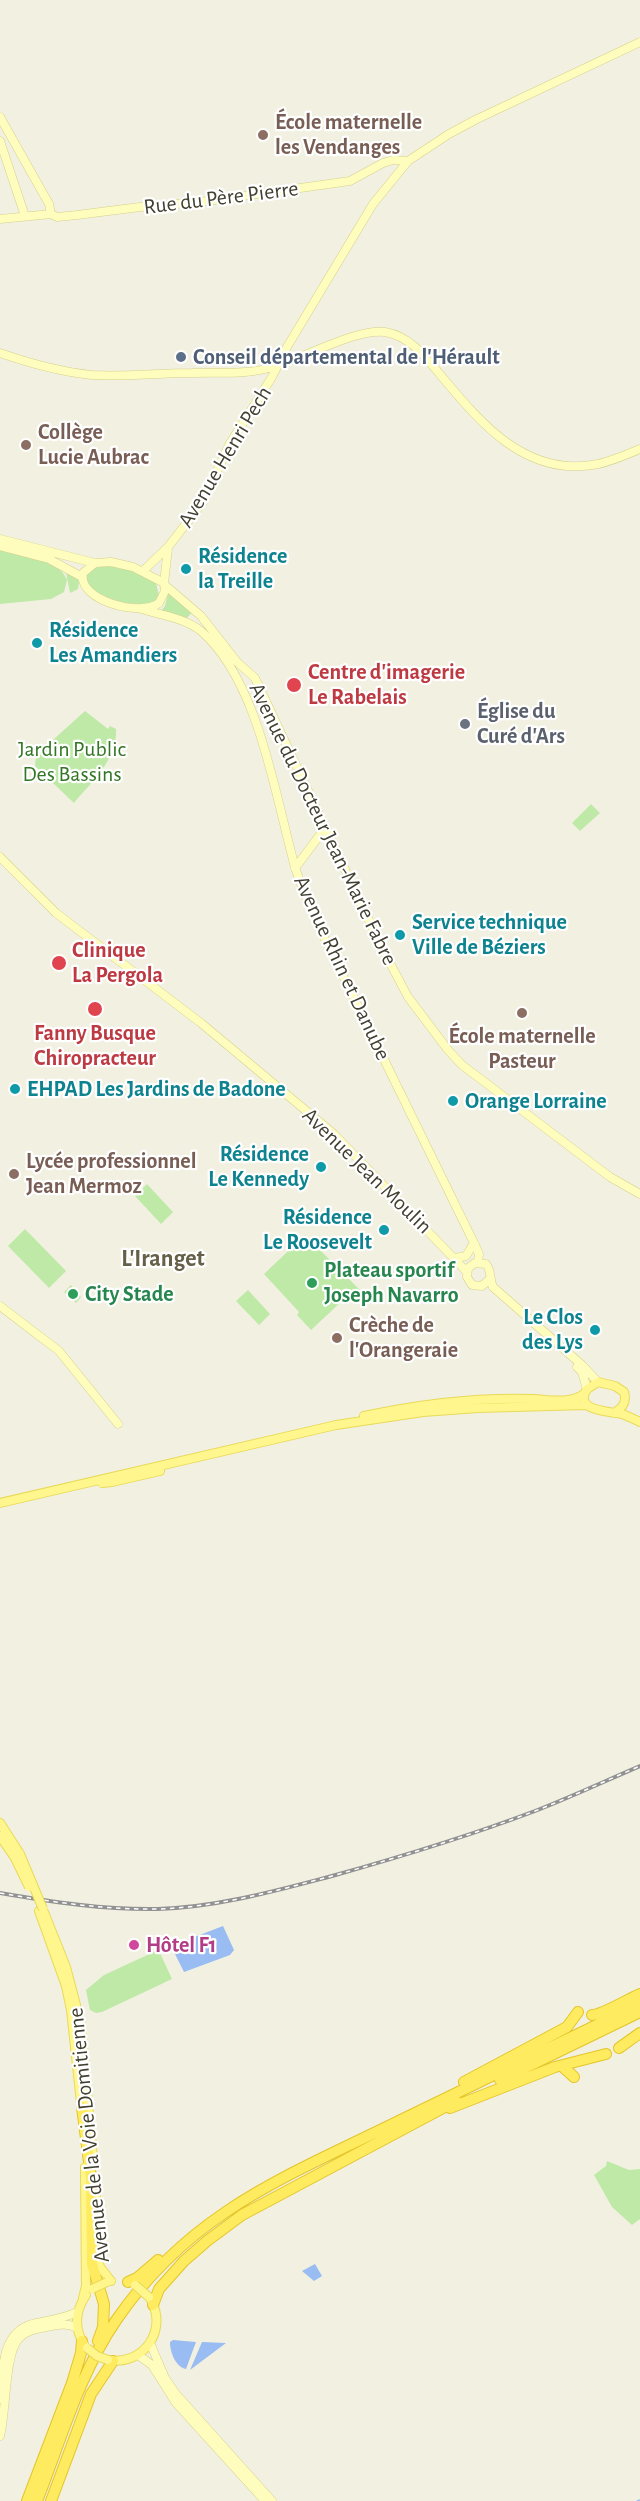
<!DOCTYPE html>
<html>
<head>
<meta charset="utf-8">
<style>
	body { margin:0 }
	canvas { display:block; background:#f2f0e1 }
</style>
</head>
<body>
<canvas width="640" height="2501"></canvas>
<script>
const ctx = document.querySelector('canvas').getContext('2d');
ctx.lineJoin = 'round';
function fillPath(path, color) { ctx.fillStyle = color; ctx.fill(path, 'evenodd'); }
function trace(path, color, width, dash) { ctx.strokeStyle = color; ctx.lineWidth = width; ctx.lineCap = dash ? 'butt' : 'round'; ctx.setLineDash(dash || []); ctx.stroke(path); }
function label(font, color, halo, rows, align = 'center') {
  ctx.font = font + ' "Alegreya Sans",sans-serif'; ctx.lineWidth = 4.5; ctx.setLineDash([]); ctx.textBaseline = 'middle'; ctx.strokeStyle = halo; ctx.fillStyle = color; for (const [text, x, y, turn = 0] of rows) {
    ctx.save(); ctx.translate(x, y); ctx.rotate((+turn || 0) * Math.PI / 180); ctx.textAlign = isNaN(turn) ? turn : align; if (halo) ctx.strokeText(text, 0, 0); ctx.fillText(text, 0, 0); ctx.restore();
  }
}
fillPath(new Path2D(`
	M 0,549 C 21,555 58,557 67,580 L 64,592 L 51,599 L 0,604 Z
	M 104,565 L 130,570 L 156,583 L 159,596 L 155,603 C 129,607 108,600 86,586 L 86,571 Z
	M 66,572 L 77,577 L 79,582 L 78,589 L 70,593 Z
	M 169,590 L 193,611 L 186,619 L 160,612 L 165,606 Z
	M 85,711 L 108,729 L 110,726 L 116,729 C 118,759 92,781 74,803 L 35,766 L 36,756 L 43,754 L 44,748 Z
	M 591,804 L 600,813 L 580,831 L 572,823 Z
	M 147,1184 L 173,1212 L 161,1224 L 135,1196 Z
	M 25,1229 L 66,1271 L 49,1288 L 8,1246 Z
	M 305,1235 L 361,1291 L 345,1305 L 342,1301 L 311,1330 L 297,1315 L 299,1312 L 264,1274 Z
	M 71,1285 L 81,1297 L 76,1303 L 64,1292 Z
	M 248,1290 L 270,1314 L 259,1325 L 236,1301 Z
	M 156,1951 L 160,1953 L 172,1979 L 102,2012 L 96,2013 L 90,2010 L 86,1990 L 104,1975 Z
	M 607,2161 L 629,2170 L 640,2169 L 640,2219 L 632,2225 L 612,2207 L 594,2175 L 606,2166 Z`), '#bee9a7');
fillPath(new Path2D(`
	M 223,1926 L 234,1950 L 230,1955 L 184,1972 L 171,1946 Z
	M 315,2264 L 322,2276 L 314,2281 L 302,2271 Z
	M 173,2340 L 196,2342 L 186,2369 C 176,2367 170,2353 170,2342 Z
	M 202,2342 L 226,2343 L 190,2370 Z`), '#99bcf3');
trace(new Path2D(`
	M 637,2501 L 640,2500`), '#99bcf3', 1.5);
const secondary = new Path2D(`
	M 0,117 L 49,204 L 51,214
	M 0,141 L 25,216
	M 0,219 L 51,214 L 57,217 L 77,215 L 140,207 L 200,202 L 350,181 L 383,163 L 393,160 L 408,161
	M 0,353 C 29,363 61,372 92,375 C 125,377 159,373 192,373 C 217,372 245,375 269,368 C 301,360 355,328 385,332 C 409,336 424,355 438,372 C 479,421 525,479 598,464 C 612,461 626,455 640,449
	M 0,539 L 95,563
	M 0,546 L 49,559 L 82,577
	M 111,562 L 133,567 L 164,583 L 165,591 L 159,603 C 141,617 77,601 83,573 L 95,563 Z
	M 143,571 L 168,547 L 203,502 L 229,445 L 272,377 L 287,347 L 373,204 L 408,161 L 449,134 L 475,120 L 640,42
	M 164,583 L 168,548
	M 166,586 L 201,616 L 237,662 L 255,678 L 382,948 L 408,997 L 448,1050 L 462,1065 L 610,1177 L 640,1194
	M 141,609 C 161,615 185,618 201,631 C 259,681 275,796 295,867 C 302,890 314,913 323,935 L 474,1243 L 479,1254 L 478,1262
	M 0,857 L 56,913 L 201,1023 L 334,1134 L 467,1272
	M 295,868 L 326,827
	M 455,1258 L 466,1256 L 474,1243
	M 490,1279 L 482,1286 L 472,1285 L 467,1277 L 468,1268 L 475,1263 L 486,1264 C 492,1271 489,1279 493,1287 L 583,1366 L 598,1382
	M 0,1306 L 59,1351 L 118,1424
	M 577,1367 L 582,1372 L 587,1389
	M 150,2343 L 165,2378 L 176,2394 L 272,2501
	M 138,2355 L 152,2365 L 176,2403 L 265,2501
	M 0,2399 C 3,2373 0,2333 32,2324 C 48,2320 63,2319 77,2312
	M 0,2436 C 6,2413 5,2357 17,2341 C 24,2331 35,2329 46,2327 C 57,2325 67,2322 77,2328`);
const primary = new Path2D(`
	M 614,1413 C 623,1408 627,1402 624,1392 L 615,1386 L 598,1382 L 587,1389 C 573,1411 608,1411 622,1414 C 628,1416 634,1419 640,1422
	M 364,1416 C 420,1404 477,1397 534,1399 C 551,1400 570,1404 584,1394
	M 102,1483 L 112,1482 L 160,1471
	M 0,1503 L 336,1425 L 423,1412 L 478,1408 L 586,1405
	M 0,1823 L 20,1854
	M 0,1836 L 15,1858
	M 39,1911 L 66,1986 L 71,2010 L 82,2112
	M 44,1912 L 66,1967 L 81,2024 L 93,2159
	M 96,2196 L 98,2260 L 100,2267 L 111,2281
	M 83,2298 L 86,2286 L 85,2167
	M 84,2344 C 74,2329 75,2311 86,2295
	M 108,2360 C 143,2366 168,2331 151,2300`);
const highway = new Path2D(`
	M 592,2015 C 602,2015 628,1999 640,1994
	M 619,2048 L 640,2033
	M 562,2066 L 574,2077
	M 500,2080 L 640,2012
	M 464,2082 L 567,2027 L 578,2012
	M 82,2107 L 91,2178 L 92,2264 L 104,2304 L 103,2327 L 98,2341
	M 450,2108 L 555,2067 L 606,2054
	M 128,2282 L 137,2278 L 158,2260
	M 153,2305 L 159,2289 L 184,2261 L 207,2241 L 242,2215 L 456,2101
	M 27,2501 L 72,2383 L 81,2353 L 82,2341
	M 37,2501 C 61,2440 79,2374 117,2319 C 192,2210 290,2175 403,2119 C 482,2081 561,2042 640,2004
	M 51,2501 L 91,2394 L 113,2361`);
trace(secondary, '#d4d08e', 9);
trace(primary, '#e8da59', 10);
trace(highway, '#e3c52a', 12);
trace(secondary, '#fffdbe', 8);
trace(primary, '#fff68d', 8);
trace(highway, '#ffeb5f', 10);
const rail = new Path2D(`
	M 0,1893 C 52,1902 105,1910 158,1909 C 218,1907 275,1891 332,1876 C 400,1857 469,1836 535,1811 C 571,1797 605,1781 640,1766`);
trace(rail, '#929292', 4);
trace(rail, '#fff', 1.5, [4.5]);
const primaryBridge = new Path2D(`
	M 20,1854 L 43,1909
	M 15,1858 L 29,1887
	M 135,2285 L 149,2297
	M 92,2289 L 107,2282
	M 87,2348 L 97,2356 L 108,2360`);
trace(primaryBridge, '#e8da59', 10, []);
trace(primaryBridge, '#fff68d', 8);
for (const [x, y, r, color] of [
	[263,135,6,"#8d6e63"],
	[181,357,6,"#5c6f8a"],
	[26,445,6,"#8d6e63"],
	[186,569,6,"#0f9aa8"],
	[37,643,6,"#0f9aa8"],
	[294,685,8,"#e0444e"],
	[465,724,6,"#6b7280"],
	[400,935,6,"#0f9aa8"],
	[59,963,8,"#e0444e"],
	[95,1009,8,"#e0444e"],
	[522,1013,6,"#8d6e63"],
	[15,1089,6,"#0f9aa8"],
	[453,1101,6,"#0f9aa8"],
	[321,1167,6,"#0f9aa8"],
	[14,1174,6,"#8d6e63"],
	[384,1230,6,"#0f9aa8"],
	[312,1283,6,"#2e9e5b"],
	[73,1294,6,"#2e9e5b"],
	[595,1330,6,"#0f9aa8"],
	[337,1338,6,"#8d6e63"],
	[134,1945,6,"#d1479c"]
]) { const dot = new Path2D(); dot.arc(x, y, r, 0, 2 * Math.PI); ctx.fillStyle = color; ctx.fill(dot); trace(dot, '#fff', 2); }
label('bold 22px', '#785e54', '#fff', [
	["École maternelle",275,122],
	["les Vendanges",275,147],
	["Collège",38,432],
	["Lucie Aubrac",38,457],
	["École maternelle",522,1036,"center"],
	["Pasteur",522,1061,"center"],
	["Lycée professionnel",26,1161],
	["Jean Mermoz",26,1186],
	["Crèche de",349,1325],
	["l'Orangeraie",349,1350]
], 'left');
label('22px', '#434032', '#fff', [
	["Rue du Père Pierre",221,198,-7],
	["Avenue Henri Pech",225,457,-59],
	["Avenue du Docteur Jean-Marie Fabre",323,824,64],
	["Avenue Rhin et Danube",342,968,65],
	["Avenue Jean Moulin",367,1171,44],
	["Avenue de la Voie Domitienne",89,2135,-96]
]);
label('bold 22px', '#4e5e75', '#fff', [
	["Conseil départemental de l'Hérault",193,357]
], 'left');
label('bold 22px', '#0d838f', '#fff', [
	["Résidence",198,556],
	["la Treille",198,581],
	["Résidence",49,630],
	["Les Amandiers",49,655],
	["Service technique",412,922],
	["Ville de Béziers",412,947],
	["EHPAD Les Jardins de Badone",27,1089],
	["Orange Lorraine",465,1101],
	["Résidence",309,1154,"right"],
	["Le Kennedy",309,1179,"right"],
	["Résidence",372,1217,"right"],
	["Le Roosevelt",372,1242,"right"],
	["Le Clos",583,1317,"right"],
	["des Lys",583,1342,"right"]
], 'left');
label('bold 22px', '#be3a42', '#fff', [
	["Centre d'imagerie",308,672],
	["Le Rabelais",308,697],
	["Clinique",72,950],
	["La Pergola",72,975],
	["Fanny Busque",95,1033,"center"],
	["Chiropracteur",95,1058,"center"]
], 'left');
label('bold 22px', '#5b616d', '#fff', [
	["Église du",477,711],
	["Curé d'Ars",477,736]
], 'left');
label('22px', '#327624', '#fff', [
	["Jardin Public",72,749],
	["Des Bassins",72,774]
]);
label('bold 22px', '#27864d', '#fff', [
	["Plateau sportif",324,1270],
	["Joseph Navarro",324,1295],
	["City Stade",85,1294]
], 'left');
label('bold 22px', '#b23c85', '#fff', [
	["Hôtel F1",146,1945]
], 'left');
label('bold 24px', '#666049', '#fff', [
	["L'Iranget",163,1259]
]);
</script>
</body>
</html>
